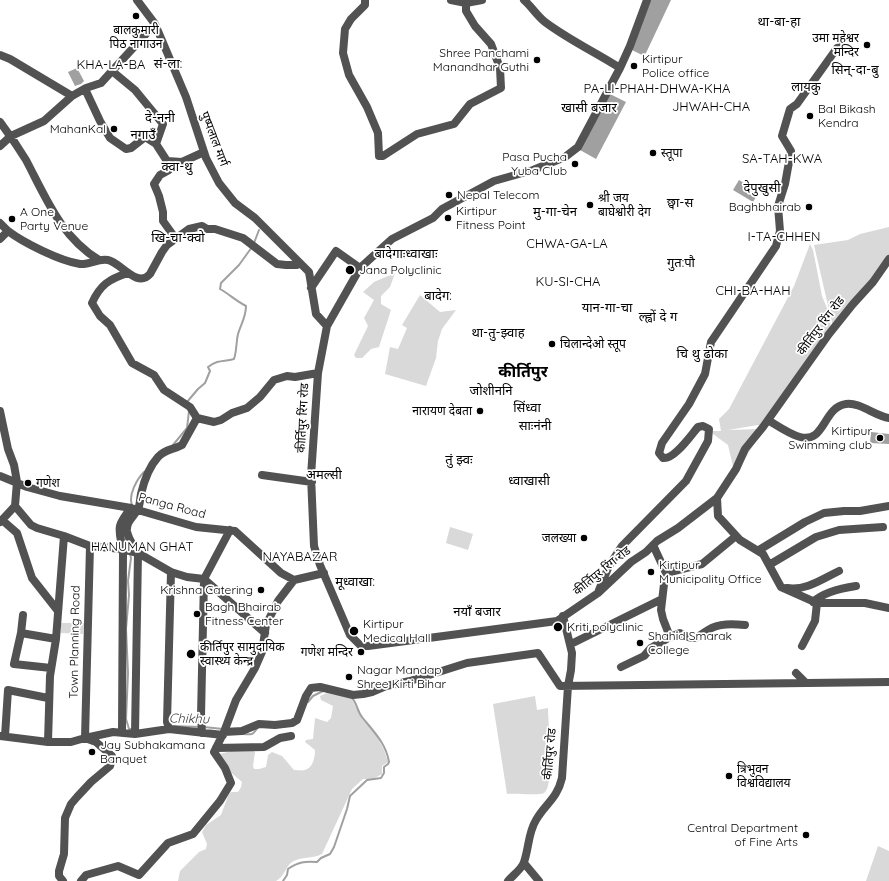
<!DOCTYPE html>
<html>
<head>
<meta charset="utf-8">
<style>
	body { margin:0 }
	canvas { display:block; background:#fff }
</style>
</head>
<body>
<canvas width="889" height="881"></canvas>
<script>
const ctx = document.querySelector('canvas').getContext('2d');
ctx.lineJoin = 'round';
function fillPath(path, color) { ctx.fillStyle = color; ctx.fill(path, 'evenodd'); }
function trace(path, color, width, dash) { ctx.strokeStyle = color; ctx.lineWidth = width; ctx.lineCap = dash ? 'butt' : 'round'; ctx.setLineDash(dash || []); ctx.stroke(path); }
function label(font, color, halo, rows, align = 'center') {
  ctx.font = font + ' Quicksand,"Noto Sans Devanagari",sans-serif'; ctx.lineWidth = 3.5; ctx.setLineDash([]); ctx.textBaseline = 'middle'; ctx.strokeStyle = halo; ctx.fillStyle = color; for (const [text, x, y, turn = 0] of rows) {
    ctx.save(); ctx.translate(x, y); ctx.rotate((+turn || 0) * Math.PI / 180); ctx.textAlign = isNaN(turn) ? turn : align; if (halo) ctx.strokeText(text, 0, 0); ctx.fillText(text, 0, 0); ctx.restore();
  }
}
fillPath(new Path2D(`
	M 889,227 L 889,263 L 833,327 L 814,245 L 848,240 L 860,234 Z
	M 810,244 L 813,250 L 822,296 L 829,313 L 831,329 L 765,428 L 758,425 L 728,430 L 759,429 L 762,431 L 735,475 L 728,445 L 709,431 L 721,431 L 719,419 L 729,409 L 794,286 Z
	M 395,273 L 390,287 L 381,296 L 381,304 L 391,310 L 379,347 L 371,349 L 362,358 L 356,358 L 354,355 L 368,326 L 364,318 L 374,300 L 363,292 L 374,282 Z
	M 420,295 L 440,312 L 456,310 L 442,329 L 438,341 L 436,358 L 426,386 L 385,374 L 390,347 L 398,349 L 407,328 L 402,325 Z
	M 450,527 L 473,534 L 468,550 L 446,543 Z
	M 61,623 L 84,623 L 83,634 L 61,633 Z
	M 327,693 L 351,698 L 360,715 L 374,731 L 384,750 L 388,762 L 382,766 L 382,774 L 373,779 L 363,779 L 352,789 L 322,854 C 313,859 301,856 292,862 C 285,867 285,876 276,881 L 178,881 L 180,871 L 199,852 L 206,849 L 207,844 L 202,832 L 206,825 L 221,815 L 228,796 L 231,792 L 238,792 L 241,787 L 242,782 L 228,770 L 220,754 L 235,750 L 253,750 L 255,752 L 253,766 L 254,769 L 259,769 L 266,767 L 268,755 L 272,752 L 282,756 L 294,770 C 297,770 302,771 305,770 C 313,768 315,757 315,750 L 305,742 L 306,740 L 313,739 L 315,718 L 327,722 L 331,718 L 333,706 L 321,700 L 320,696 Z
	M 535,696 L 537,710 L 548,708 C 548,721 555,788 544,793 C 538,796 516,793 507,794 L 493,704 Z
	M 878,846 L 889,851 L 889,881 L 866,881 Z`), '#d9d9d9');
fillPath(new Path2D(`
	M 649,0 L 671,0 L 646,53 L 642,55 L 632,50 Z
	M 77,68 L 84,81 L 81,84 L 75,86 L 68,72 Z
	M 610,94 L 626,102 L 596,159 L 580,150 Z
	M 739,180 L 759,192 L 753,202 L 733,190 Z
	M 871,432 L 889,434 L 889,444 L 870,443 Z`), '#a0a0a0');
trace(new Path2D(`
	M 254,243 L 259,230
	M 187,402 L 198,389 L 205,383 L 210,371 L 208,367 C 219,359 223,362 234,359 C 237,350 236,342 238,334 C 241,324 246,317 246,306 C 236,301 229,294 220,289 L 221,283 L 239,265 L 252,247
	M 173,445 L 187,428 L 189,411
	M 132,505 C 128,495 137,479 144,472
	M 125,539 L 129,548
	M 130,554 L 131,558 L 128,581 L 129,595 L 126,629 L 128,673 L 126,719 L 129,729 L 134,729
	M 308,702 L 313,696 L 323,691
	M 172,726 L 200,727
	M 204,727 L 223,729
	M 243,734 C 252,735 253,735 258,727
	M 283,881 L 287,875 L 288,869 C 298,862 305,861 317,862 L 321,858 L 330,854 L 334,847 L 347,809 L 350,796 L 367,780 L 381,778 L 384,773 L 384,767 L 388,764 L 389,762 C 386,743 373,731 362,717 C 357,711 357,703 352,698`), '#a0a0a0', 2);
trace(new Path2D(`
	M 137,0 L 155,24 L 186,97 L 206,158 L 219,183 L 235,203 L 255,218 L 309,272 L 316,314 L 327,326
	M 365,0 L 365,5 L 351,19 L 345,29 L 343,53 L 349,75 L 367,107 L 378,133 L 379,156 L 383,156 L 417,134 L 454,124 L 470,104 L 501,88 L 500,68 L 491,44 L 475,26 L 466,11 L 466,3
	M 451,0 L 466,3 L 482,0
	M 524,0 C 532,7 537,16 545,22 C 569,40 595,52 620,68
	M 647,0 L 630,46 L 620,68 L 578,147 L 565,157 L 533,170 L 494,181 L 442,209 L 433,218 L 392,239 L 360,268 L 327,326 L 318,373 L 311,476 L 314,546 L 320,565 L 350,635 L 361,646 L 368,646 L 557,621 L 598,593 L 631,562 L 646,552 L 657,541 L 678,528 L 717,498 L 736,469 L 745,449 L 763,427 L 829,334 L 853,304 L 873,282 L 889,259
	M 0,55 L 10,59 L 72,96
	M 112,71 L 135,90 L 163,124 L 156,144 L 167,161 L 182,162 L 204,152
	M 85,89 L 100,121 L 110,138 L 126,149 L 131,148 L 145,137 L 156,144
	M 0,122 C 9,134 18,147 26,160 C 46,198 61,237 99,260
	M 0,146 L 11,136 L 44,121 L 72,96 L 86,88 L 101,83 L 155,24
	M 167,161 L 169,170 L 160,175 L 154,184 L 159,196 L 163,212 L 163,221 L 176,239
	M 0,223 L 8,231 L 0,239
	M 8,231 C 24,243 60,261 80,264 C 90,265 98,258 108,260 C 120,262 137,289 150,274 L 162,252 L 167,245 L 189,229 L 202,226 L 207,229 L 215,229 L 243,238 L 277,264 L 286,265 L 297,265 L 300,263
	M 128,273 C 109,279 100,285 92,303 L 100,316 L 110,325 L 132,363 L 154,375 L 164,390 L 190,407 L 197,418 L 214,422 L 221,420 L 232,413 L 247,408 L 260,397 L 274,380 L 287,376 L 295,377 L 318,373
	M 311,288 L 336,251 L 360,268
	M 0,411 L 8,449 L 14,465 L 17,482 L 15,506 L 0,522
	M 768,420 C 778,426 789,434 800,437 C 825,444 823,407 846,404 C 860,402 875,416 889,418
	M 262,475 L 312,482
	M 0,476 L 27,487 L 60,496 L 131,508 L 196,527 L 235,531 L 281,573 L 294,580 L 324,573
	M 717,498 L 718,516 L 740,540 L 763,554 L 781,587 L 817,603 L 865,603 L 889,608
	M 15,506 L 31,525 L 37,528 L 64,536
	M 2,520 L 17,533 L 32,578 L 58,611
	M 230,530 L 204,579 L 265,633
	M 653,545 L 666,573 L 664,584 L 661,610 L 663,619 L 670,637
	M 759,550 L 805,522 L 824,513 L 844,511 L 860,511 L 889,506
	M 769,565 L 816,537 L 839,530 L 883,527
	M 666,573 L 702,564 L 736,536
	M 787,588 C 806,591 822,579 839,571
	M 599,590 L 609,566 L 622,546 L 686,481 L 708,441 L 709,429 L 703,426 L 698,427 C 691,435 674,460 663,458 L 659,453 L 662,443 L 689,404 L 705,374 L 711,342 L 776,246 L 780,231 L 778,206 L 785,184 L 791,151 L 782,136 L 790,109 L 797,104 L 837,48 L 841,46 L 844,47
	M 813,602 C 824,592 842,588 856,586
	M 23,615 L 21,633 L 56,639
	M 21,633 L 14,664 L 51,668
	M 571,644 L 662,599
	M 802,646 L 815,621 L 817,603
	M 621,667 L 644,656 L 651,648 L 670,637 L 680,633 C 684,635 690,639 695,638 C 699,637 704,632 708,630 C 719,623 733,624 745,625
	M 796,673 L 805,682
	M 169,729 L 167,722 L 171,572
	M 122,732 L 123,553 C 120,529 114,529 131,508
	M 224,732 L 242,731 L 259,724 L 275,725 L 292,723 L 297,720 L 306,696 L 311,688 L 320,687 L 353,695 L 363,694 L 372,692 L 386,686 L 410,681 L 467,663 L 538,653 L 560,686 L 889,682
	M 135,734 L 138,553 C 134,546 128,539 127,531 C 126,521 134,517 138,509 C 140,505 140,499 141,494 C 144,481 148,468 158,457 C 165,449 173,450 182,445 L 197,418
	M 0,736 L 48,742 L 71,742 L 85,738 L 113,732 L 135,734 L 169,729 L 223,735
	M 5,736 L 8,690 L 48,698
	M 48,742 L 50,676 L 56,639 L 64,536 L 90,546 L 122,549 L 138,553 L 171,572 L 187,577 L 204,579 L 201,716 L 202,733
	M 216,748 L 264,747 L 280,738 L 291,736
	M 524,863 L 539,881
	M 63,881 L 59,876 L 59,871 L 64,854 L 65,818 L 71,804 L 77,797 L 91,782 L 110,766 L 112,760 L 112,756 L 96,742 L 85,738 L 90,546
	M 81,881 L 86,875 L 118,866 L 139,875 L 168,843 L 193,834 L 220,801 L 231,783 L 225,768 L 214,752 L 224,732 L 236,700 L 255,668 L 262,652 L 266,625 L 278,601 L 294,580
	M 508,881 C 513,875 522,869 524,862 C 529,848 528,833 536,820 C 546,803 557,799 562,778 L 568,686 L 571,670 L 572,653 L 563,616`), '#525252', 8);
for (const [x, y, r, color] of [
	[136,16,4,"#000"],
	[867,45,4,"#000"],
	[537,60,4,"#000"],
	[634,66,4,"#000"],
	[810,116,4,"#000"],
	[114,129,4,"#000"],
	[653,153,4,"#000"],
	[575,164,4,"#000"],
	[449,195,4,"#000"],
	[590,205,4,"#000"],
	[809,207,4,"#000"],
	[448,218,4,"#000"],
	[12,219,4,"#000"],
	[350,270,5,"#000"],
	[552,344,4,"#000"],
	[480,411,4,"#000"],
	[880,438,4,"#000"],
	[28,483,4,"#000"],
	[584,538,4,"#000"],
	[651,572,4,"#000"],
	[261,590,4,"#000"],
	[197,614,4,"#000"],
	[558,627,5,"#000"],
	[354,631,5,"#000"],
	[640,643,4,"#000"],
	[361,652,4,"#000"],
	[191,654,5,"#000"],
	[349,677,4,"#000"],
	[92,752,4,"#000"],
	[729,776,4,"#000"],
	[806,835,4,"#000"]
]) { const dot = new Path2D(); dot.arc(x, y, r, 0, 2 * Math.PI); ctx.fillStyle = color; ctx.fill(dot); trace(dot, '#fff', 1.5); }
label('12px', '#000', '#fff', [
	["बालकुमारी",136,30,"center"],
	["पिठ नागाउन",136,44,"center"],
	["उमा महेश्वर",859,38,"right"],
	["मन्दिर",859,52,"right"],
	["Shree Panchami",529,53,"right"],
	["Manandhar Guthi",529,67,"right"],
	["Kirtipur",642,59],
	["Police office",642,73],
	["Bal Bikash",818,109],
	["Kendra",818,123],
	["MahanKal",106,129,"right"],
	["स्तूपा",661,153],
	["Pasa Pucha",567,157,"right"],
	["Yuba Club",567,171,"right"],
	["Nepal Telecom",457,195],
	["श्री जय",598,198],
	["बाघेश्वोरी देग",598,212],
	["Baghbhairab",801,207,"right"],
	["Kirtipur",456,211],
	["Fitness Point",456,225],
	["A One",20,212],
	["Party Venue",20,226],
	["Jana Polyclinic",359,270],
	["चिलान्देओ स्तूप",560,344],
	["नारायण देबता",472,411,"right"],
	["Kirtipur",872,431,"right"],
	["Swimming club",872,445,"right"],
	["गणेश",36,483],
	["जलख्या",576,538,"right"],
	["Kirtipur",659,565],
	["Municipality Office",659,579],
	["Krishna Catering",253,590,"right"],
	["Bagh Bhairab",205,607],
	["Fitness Center",205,621],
	["Kirtipur",363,624],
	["Medical Hall",363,638],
	["Kriti polyclinic",567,627],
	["Shahid Smarak",648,636],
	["College",648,650],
	["कीर्तिपुर सामुदायिक",200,647],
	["स्वास्थ्य केन्द्र",200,661],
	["गणेश मन्दिर",353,652,"right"],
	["Nagar Mandap",357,670],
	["Shree Kirti Bihar",357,684],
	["Jay Subhakamana",100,745],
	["Banquet",100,759],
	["त्रिभुवन",737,769],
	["विश्वविद्यालय",737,783],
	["Central Department",798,828,"right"],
	["of Fine Arts",798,842,"right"]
], 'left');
label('12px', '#000', '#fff', [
	["पुष्पलाल मार्ग",214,139,69],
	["कीर्तिपुर रिंग रोड",821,326,-53],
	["कीर्तिपुर रिंग रोड",303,418,-87],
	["Panga Road",172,506,15],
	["कीर्तिपुर रिंग रोड",602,571,-39],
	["Town Planning Road",75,642,-89],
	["कीर्तिपुर रोड",550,754,-85]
]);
label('13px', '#000', '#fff', [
	["था-बा-हा",779,22],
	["सं-ला:",168,64],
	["KHA-LA-BA",111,65],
	["सिन्-दा-बु",855,70],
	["लायकु",806,87],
	["PA-LI-PHAH-DHWA-KHA",657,89],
	["JHWAH-CHA",711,107],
	["खासी बजार",589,108],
	["दे-ननी",160,118],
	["नगाउँ",143,135],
	["SA-TAH-KWA",782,159],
	["क्वा-थु",177,167],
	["देपुखुसी",762,188],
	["छ्वा-स",680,203],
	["मु-गा-चेन",555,212],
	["I-TA-CHHEN",784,237],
	["खि-चा-क्वो",178,238],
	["CHWA-GA-LA",567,244],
	["बादेगाःध्वाखाः",406,254],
	["गुत:पौ",681,263],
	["KU-SI-CHA",568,282],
	["CHI-BA-HAH",753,291],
	["बादेग:",438,296],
	["यान-गा-चा",607,308],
	["ल्ह्वों दे ग",658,317],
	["था-तु-झ्वाह",498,333],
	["चि थु ढोका",702,354],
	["जोशीननि",491,391],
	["सिंध्वा",527,408],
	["साःनंनी",535,426],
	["तुं झ्वः",459,460],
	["अमल्सी",324,475],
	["ध्वाखासी",529,481],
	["HANUMAN GHAT",142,547],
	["NAYABAZAR",300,557],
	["मूध्वाखा:",355,582],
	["नयाँ बजार",477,612]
]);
label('italic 13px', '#414141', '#fff', [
	["Chikhu",189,719,1]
]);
label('bold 16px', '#000', '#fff', [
	["कीर्तिपुर",523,372]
]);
</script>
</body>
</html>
